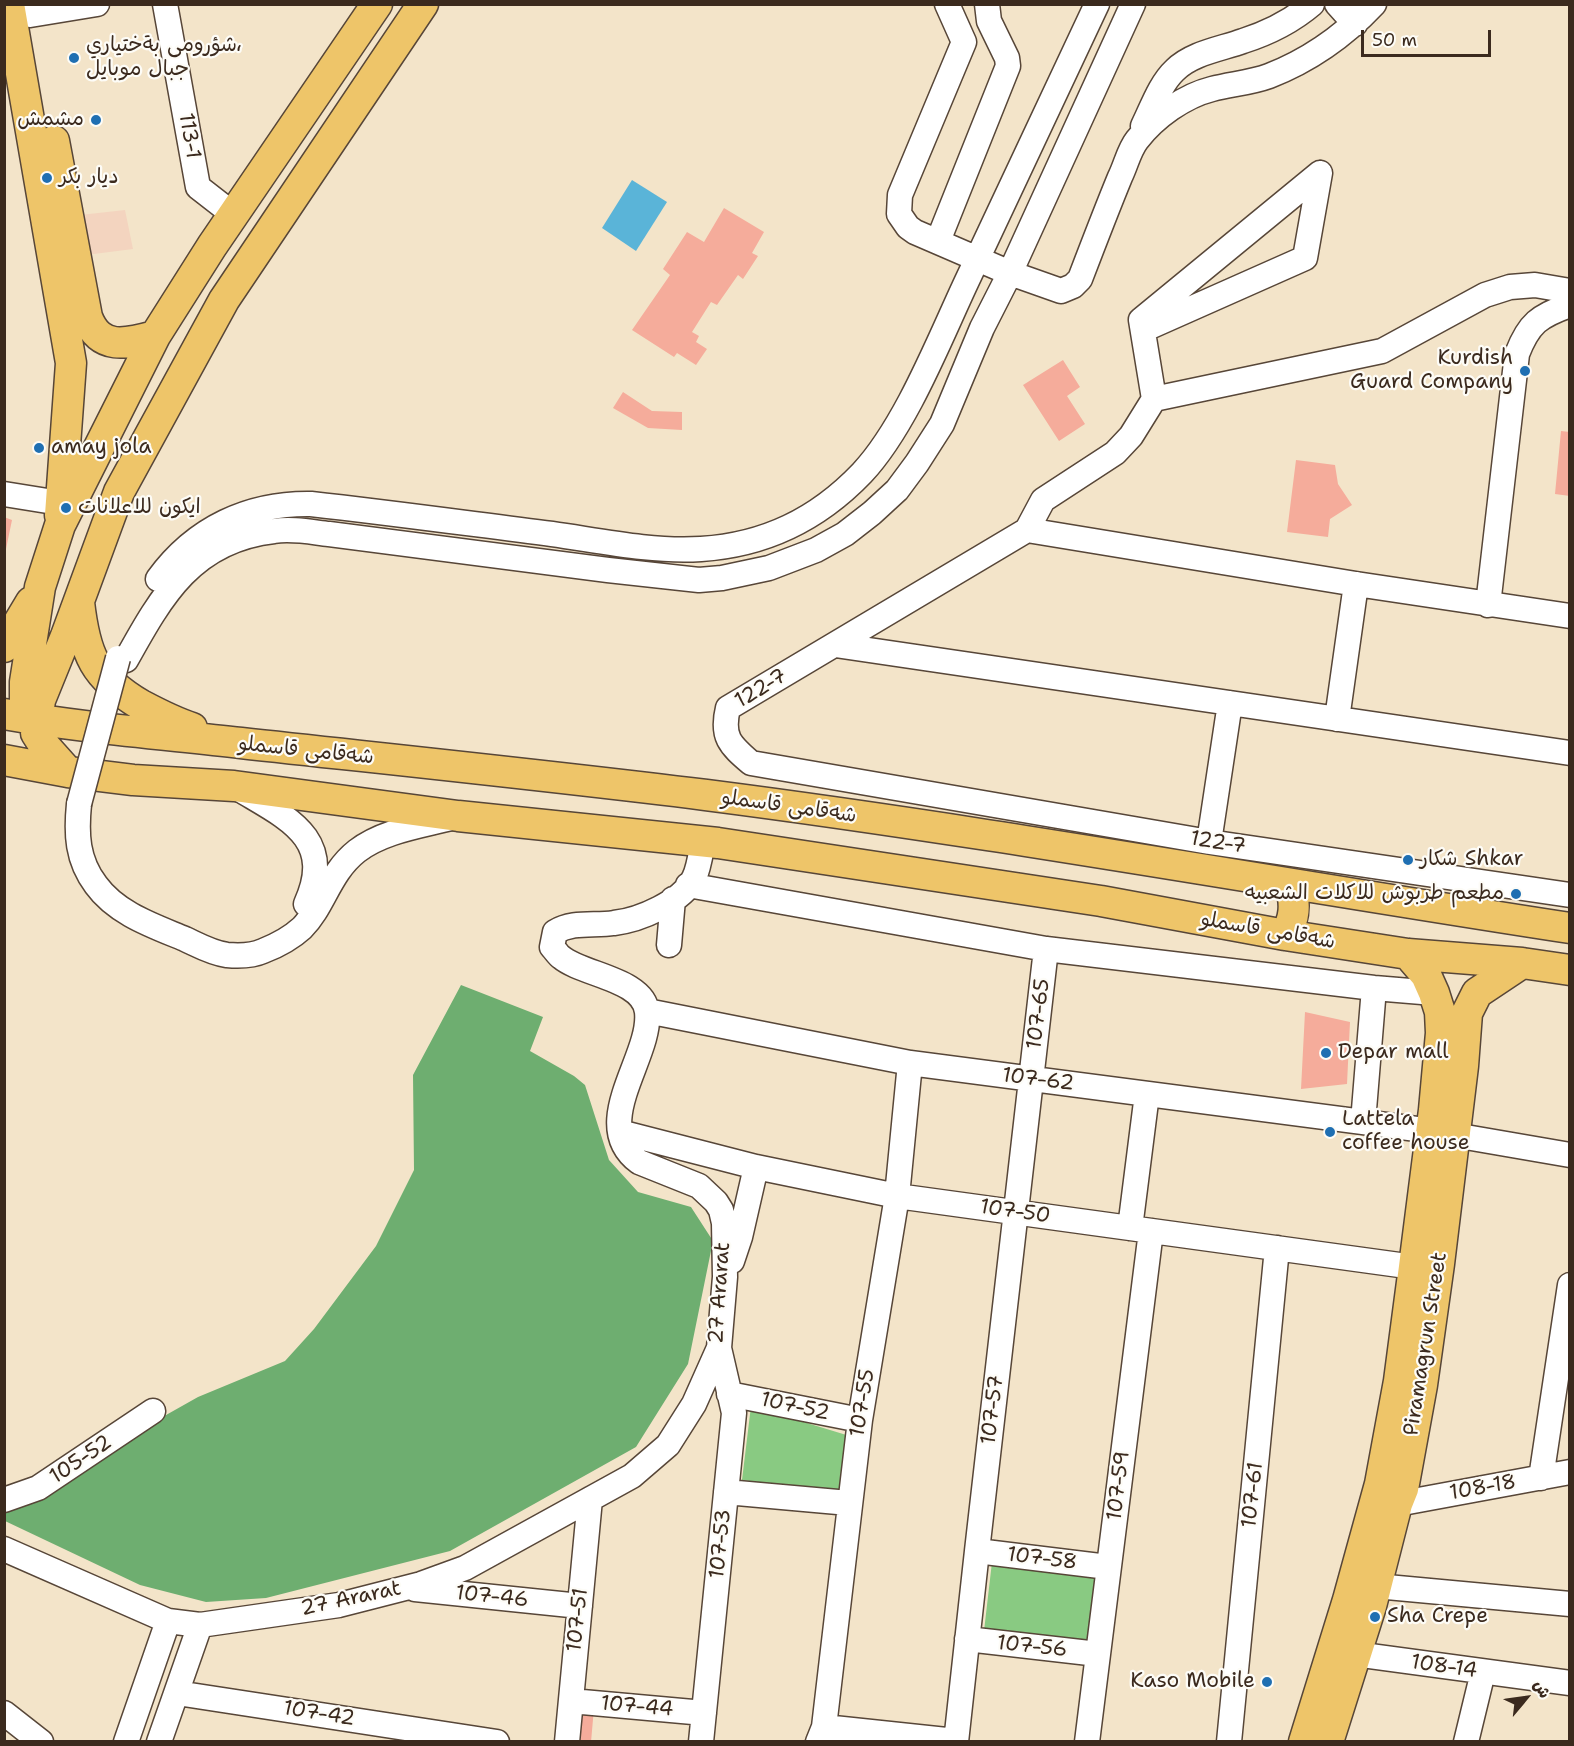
<!DOCTYPE html>
<html>
<head>
<meta charset="utf-8">
<style>
	body { margin:0 }
	#map { position:relative; width:1574px; height:1746px; overflow:hidden; background:#f3e4c9; font-family:"Shantell Sans","Playpen Sans Arabic",sans-serif }
	canvas { display:block }
	.frame { position:absolute; inset:0; border:6px solid #3b2a1e; pointer-events:none }
	.north { position:absolute; left:1496px; top:1668px; width:60px; height:60px; -webkit-text-stroke:4px #fdfcf7; paint-order:stroke; rotate:61deg; font-size:16px; font-weight:700; line-height:24px; text-align:center; color:#3b2a1e }
	.north::after { content:''; display:block; margin:auto; width:21px; height:27px; background:#3b2a1e; clip-path:polygon(50% 0,100% 100%,50% 72%,0 100%) }
	.scale { position:absolute; left:1361px; top:30px; width:130px; height:27px; box-sizing:border-box; border:3px solid #3b2a1e; border-top:0; padding-left:8px; font-size:18px; line-height:21px; white-space:nowrap; color:#3b2a1e; -webkit-text-stroke:4px #fdfcf7; paint-order:stroke }
</style>
</head>
<body>
<div id="map">
<canvas width="1574" height="1746"></canvas>
<div class="frame"></div>
<div class="north">ش</div>
<div class="scale">50 m</div>
</div>
<script>
const ctx = document.querySelector('canvas').getContext('2d');
ctx.lineJoin = 'round';
function fillPath(path, color) { ctx.fillStyle = color; ctx.fill(path, 'evenodd'); }
function trace(path, color, width, dash) { ctx.strokeStyle = color; ctx.lineWidth = width; ctx.lineCap = dash ? 'butt' : 'round'; ctx.setLineDash(dash || []); ctx.stroke(path); }
function label(font, color, halo, rows, align = 'center') {
  ctx.font = font + ' "Shantell Sans","Playpen Sans Arabic",sans-serif'; ctx.lineWidth = 4.5; ctx.setLineDash([]); ctx.textBaseline = 'middle'; ctx.strokeStyle = halo; ctx.fillStyle = color; for (const [text, x, y, turn = 0] of rows) {
    ctx.save(); ctx.translate(x, y); ctx.rotate((+turn || 0) * Math.PI / 180); ctx.textAlign = isNaN(turn) ? turn : align; if (halo) ctx.strokeText(text, 0, 0); ctx.fillText(text, 0, 0); ctx.restore();
  }
}
fillPath(new Path2D(`
	M 125,210 L 133,249 L 86,255 L 80,215 Z`), '#f3d4bf');
fillPath(new Path2D(`
	M 751,1406 L 853,1437 L 844,1493 L 742,1480 Z
	M 992,1562 L 1099,1574 L 1091,1644 L 984,1631 Z`), '#89ca82');
fillPath(new Path2D(`
	M 461,985 L 543,1017 L 530,1051 L 574,1076 L 585,1085 L 609,1160 L 638,1192 L 691,1207 L 713,1241 L 688,1364 L 636,1447 L 450,1551 L 266,1598 L 206,1602 L 140,1585 L 5,1521 L 5,1513 L 143,1428 L 198,1397 L 285,1361 L 314,1329 L 376,1246 L 414,1170 L 413,1075 Z`), '#6eae70');
fillPath(new Path2D(`
	M 632,180 L 667,202 L 636,251 L 602,228 Z`), '#5ab4d8');
fillPath(new Path2D(`
	M 724,208 L 764,232 L 752,253 L 758,256 L 743,279 L 738,275 L 717,305 L 711,302 L 692,332 L 699,336 L 696,342 L 707,349 L 696,365 L 677,353 L 674,357 L 632,330 L 670,275 L 663,269 L 687,232 L 704,242 Z
	M 1063,360 L 1080,387 L 1067,396 L 1085,424 L 1059,441 L 1023,385 Z
	M 623,392 L 652,411 L 682,412 L 682,430 L 648,428 L 613,408 Z
	M 1561,431 L 1570,432 L 1570,496 L 1555,494 Z
	M 1296,460 L 1335,465 L 1338,484 L 1352,505 L 1330,519 L 1328,537 L 1287,532 Z
	M 4,517 L 12,520 L 6,549 L 4,549 Z
	M 1305,1012 L 1350,1022 L 1347,1084 L 1301,1089 Z
	M 575,1706 L 594,1708 L 591,1742 L 572,1742 Z`), '#f5ac9b');
const minor = new Path2D(`
	M 165,4 L 198,187 L 234,215
	M 947,4 L 964,42 L 900,195 L 899,214 L 908,227 L 915,232 L 1010,273 L 1061,291 L 1073,286 L 1080,279 C 1093,245 1106,211 1120,177 C 1126,165 1129,150 1137,140 C 1155,117 1184,96 1212,89 C 1231,84 1250,83 1269,76 C 1310,60 1344,36 1374,4
	M 1337,4 L 1355,24
	M 30,15 L 97,4
	M 1143,126 C 1152,108 1160,84 1175,70 C 1192,53 1221,49 1243,41 C 1268,33 1292,21 1312,4
	M 938,241 L 1008,66 L 1007,58 L 989,21 L 987,4
	M 1145,329 L 1305,258 L 1320,173
	M 1154,399 L 1382,351 L 1485,295 L 1510,287 L 1535,285 L 1570,291
	M 4,494 L 60,503
	M 1027,530 L 1043,500 L 1115,453 L 1131,436 L 1154,399 L 1141,320 L 1320,173
	M 158,579 C 195,528 249,503 311,504 C 392,513 472,524 552,534 C 601,541 651,552 701,549 C 765,545 817,520 862,473 C 905,427 938,343 965,285 C 1009,191 1053,98 1097,4
	M 1488,605 L 1517,354 C 1529,323 1539,316 1570,305
	M 1570,616 L 1356,584 L 1027,530 L 728,708 C 721,737 730,745 751,763 L 1209,842 L 1570,895
	M 835,645 L 1570,753
	M 126,660 C 162,595 193,540 274,531 C 292,528 311,532 329,534 L 608,570 L 699,580 L 722,578 L 769,568 L 816,550 L 845,534 L 872,513 L 897,490 L 917,463 L 942,424 L 982,328 L 1010,273 L 1133,4
	M 1337,719 L 1356,584
	M 239,789 C 287,818 336,838 306,904
	M 79,804 C 76,834 77,860 96,885 C 117,914 154,926 185,939 C 198,945 212,953 227,955 C 239,956 252,956 263,951 C 276,946 291,938 302,928 C 324,906 329,873 357,851 C 383,831 420,826 451,818
	M 1209,842 L 1230,703
	M 688,885 L 1046,949 L 1374,988 L 1434,993
	M 669,945 L 673,899
	M 647,1011 L 910,1063 L 1432,1131
	M 1363,1122 L 1374,988
	M 620,1132 L 756,1167 L 897,1196 L 1414,1267
	M 1454,1135 L 1570,1155
	M 1130,1228 L 1147,1094
	M 732,1261 L 740,1237 L 756,1167
	M 729,1394 L 860,1420
	M 1541,1478 L 1570,1285
	M 726,1492 L 849,1503
	M 4,1500 L 38,1488 L 153,1411
	M 1397,1504 L 1570,1472
	M 4,1549 L 168,1621 L 200,1625 L 339,1605 L 421,1584 L 465,1568 L 632,1476 L 668,1445 L 694,1404 L 719,1348 L 725,1277 L 724,1223 L 721,1210 L 716,1202 L 699,1186 L 639,1162 C 588,1124 652,1057 647,1012 C 644,979 582,975 561,957 C 558,955 555,950 552,947 L 555,932 C 573,921 594,926 614,923 C 640,920 682,902 694,878 C 699,868 701,852 703,841
	M 977,1551 L 1108,1567
	M 1376,1586 L 1570,1604
	M 415,1589 L 580,1606
	M 967,1639 L 1098,1654
	M 1355,1654 L 1570,1683
	M 177,1693 L 497,1742
	M 571,1701 L 704,1713
	M 4,1713 L 41,1742
	M 824,1727 L 956,1741
	M 126,1742 L 168,1621
	M 159,1742 L 200,1625
	M 567,1742 L 590,1499
	M 701,1742 L 734,1413 L 719,1348
	M 818,1742 L 824,1727 L 860,1420 L 897,1196 L 910,1063
	M 956,1742 L 977,1551 L 1046,949
	M 1087,1742 L 1151,1231
	M 1229,1742 L 1277,1248
	M 1466,1742 L 1483,1672`);
const major = new Path2D(`
	M 9,4 L 71,363 L 60,515
	M 54,141 L 87,317 C 100,351 126,344 155,336
	M 79,602 C 85,655 94,677 141,705 C 158,714 173,722 192,728
	M 4,647 L 31,602
	M 4,714 C 83,728 162,734 241,743 C 396,760 552,776 706,795 C 995,832 1282,884 1570,928
	M 37,720 L 25,700 L 25,682 L 40,587 L 60,525 L 155,336 L 212,246 L 377,4
	M 4,760 L 68,772 L 133,780 L 234,786 L 458,816 L 718,843 L 1101,901 L 1285,935 L 1408,954 L 1522,963 L 1570,970
	M 68,772 L 43,744 L 36,733 L 40,700 L 66,636 L 119,492 L 224,300 L 423,4
	M 1285,935 C 1295,919 1296,904 1290,885
	M 1304,1742 L 1348,1600 L 1380,1484 L 1399,1381 L 1414,1267 L 1434,1110 L 1441,1033 L 1440,1012 L 1434,993 L 1426,975 L 1408,954
	M 1328,1742 L 1371,1606 L 1397,1504 L 1403,1489 L 1422,1385 L 1439,1264 L 1463,1066 L 1467,1013 L 1477,993 L 1522,963`);
trace(minor, '#574638', 27);
trace(major, '#574638', 33);
trace(minor, '#fff', 24);
trace(major, '#eec569', 30);
const minorBridge = new Path2D(`
	M 79,804 L 118,658`);
trace(minorBridge, '#574638', 27, []);
trace(minorBridge, '#fff', 24);
for (const [x, y, r, color] of [
	[74,58,6,"#1f6fb2"],
	[96,120,6,"#1f6fb2"],
	[47,178,6,"#1f6fb2"],
	[1525,371,6,"#1f6fb2"],
	[39,448,6,"#1f6fb2"],
	[66,508,6,"#1f6fb2"],
	[1408,860,6,"#1f6fb2"],
	[1516,894,6,"#1f6fb2"],
	[1326,1053,6,"#1f6fb2"],
	[1330,1132,6,"#1f6fb2"],
	[1375,1617,6,"#1f6fb2"],
	[1267,1682,6,"#1f6fb2"]
]) { const dot = new Path2D(); dot.arc(x, y, r, 0, 2 * Math.PI); ctx.fillStyle = color; ctx.fill(dot); trace(dot, '#fdfcf7', 2); }
label('21px', '#3b2a1e', '#fdfcf7', [
	["شؤرومى بةختياري،",86,46],
	["جبال موبايل",86,70],
	["مشمش",84,120,"right"],
	["ديار بكر",59,178],
	["Kurdish",1513,359,"right"],
	["Guard Company",1513,383,"right"],
	["amay jola",51,448],
	["ايكون للاعلانات",78,508],
	["شکار Shkar",1420,860],
	["مطعم طربوش للاكلات الشعبيه",1504,894,"right"],
	["Depar mall",1338,1053],
	["Lattela",1342,1120],
	["coffee house",1342,1144],
	["Sha Crepe",1387,1617],
	["Kaso Mobile",1255,1682,"right"]
], 'left');
label('21px', '#3b2a1e', '#fdfcf7', [
	["113-1",189,136,80],
	["122-7",761,689,-31],
	["شەقامی قاسملو",306,751,6],
	["شەقامی قاسملو",789,807,8],
	["122-7",1218,843,9],
	["شەقامی قاسملو",1268,931,10],
	["107-65",1039,1014,-83],
	["107-62",1038,1080,7],
	["107-50",1015,1212,8],
	["27 Ararat",720,1293,-86],
	["Piramagrun Street",1426,1344,-81],
	["107-55",863,1403,-81],
	["107-52",795,1407,12],
	["107-57",993,1410,-83],
	["105-52",81,1460,-34],
	["107-59",1119,1486,-83],
	["108-18",1483,1488,-10],
	["107-61",1253,1495,-84],
	["107-53",721,1544,-84],
	["107-58",1042,1559,7],
	["107-46",492,1597,6],
	["27 Ararat",351,1599,-12],
	["107-51",578,1620,-84],
	["107-56",1032,1647,6],
	["108-14",1444,1667,8],
	["107-44",637,1707,5],
	["107-42",319,1714,9]
]);
</script>
</body>
</html>
